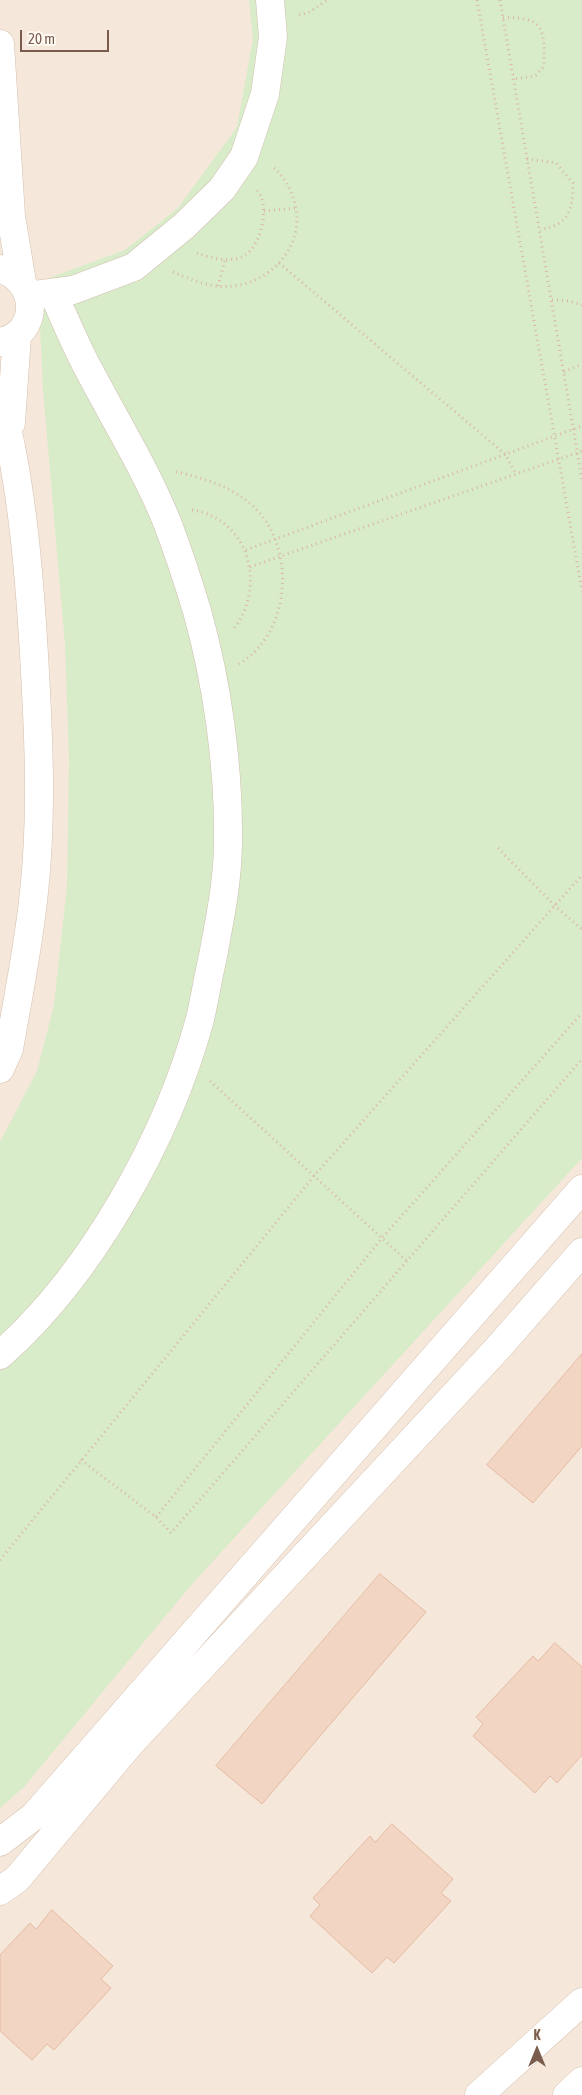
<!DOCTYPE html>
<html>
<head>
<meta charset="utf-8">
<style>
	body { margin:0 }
	#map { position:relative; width:582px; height:2095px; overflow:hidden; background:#fdf6ec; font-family:"Asap Condensed",sans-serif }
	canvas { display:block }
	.north { position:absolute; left:512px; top:2025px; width:50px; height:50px; -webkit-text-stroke:4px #fffaf3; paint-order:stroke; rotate:0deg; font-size:14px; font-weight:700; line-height:20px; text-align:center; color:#7a5c4d }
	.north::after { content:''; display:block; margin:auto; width:18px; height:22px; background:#7a5c4d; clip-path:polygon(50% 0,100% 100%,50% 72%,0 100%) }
	.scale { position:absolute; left:20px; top:30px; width:89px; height:22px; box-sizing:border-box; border:2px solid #7a5c4d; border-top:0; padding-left:6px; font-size:15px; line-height:18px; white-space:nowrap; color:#7a5c4d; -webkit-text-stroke:4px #fffaf3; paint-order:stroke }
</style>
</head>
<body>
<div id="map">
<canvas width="582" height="2095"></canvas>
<div class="north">K</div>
<div class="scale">20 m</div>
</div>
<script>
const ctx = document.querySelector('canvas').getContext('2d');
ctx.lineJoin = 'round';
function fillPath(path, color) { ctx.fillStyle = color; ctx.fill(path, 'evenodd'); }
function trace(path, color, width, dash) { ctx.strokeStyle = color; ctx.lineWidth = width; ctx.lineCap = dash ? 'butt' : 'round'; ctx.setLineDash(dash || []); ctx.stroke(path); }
fillPath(new Path2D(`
	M 0,0 L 582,0 L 582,2095 L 0,2095 Z`), '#f5e8da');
fillPath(new Path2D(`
	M 249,0 L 582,0 L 582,1158 L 192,1584 L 23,1788 L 0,1808 L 0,1142 L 37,1071 L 54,1005 L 67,886 L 69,760 L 65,645 L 43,390 L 38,282 L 125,250 L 178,208 L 237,127 L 253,39 Z`), '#d8ecc9');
const building = new Path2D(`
	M 582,1354 L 582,1446 L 533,1503 L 487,1465 Z
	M 380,1574 L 426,1612 L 262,1804 L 216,1766 Z
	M 555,1643 L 582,1667 L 582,1755 L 557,1783 L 550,1776 L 535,1793 L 473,1736 L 483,1724 L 476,1717 L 533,1656 L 538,1661 Z
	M 392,1824 L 453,1879 L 441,1893 L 451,1901 L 394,1963 L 387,1957 L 372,1973 L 310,1916 L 320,1905 L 313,1898 L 370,1836 L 375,1842 Z
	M 52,1910 L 113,1966 L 101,1979 L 111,1988 L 54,2050 L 47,2044 L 32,2060 L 0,2031 L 0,1955 L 30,1923 L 36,1929 Z`);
fillPath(building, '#f3d5c3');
trace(building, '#e6bba3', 1);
const street = new Path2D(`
	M 35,295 L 73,290 L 134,267 L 184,226 L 222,189 L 244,157 L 265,94 L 273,37 L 270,0
	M 0,1355 C 92,1274 168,1137 200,1019 C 205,998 208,977 213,956 C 220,918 228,880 228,841 C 229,766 217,682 197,611 C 188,581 178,551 167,522 C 146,470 116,422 90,372 C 76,347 65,319 53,293`);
const secondary = new Path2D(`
	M 0,44 L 11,216 L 22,282
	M 0,269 C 39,280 41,334 0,342
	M 0,398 C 23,487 30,581 35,672 C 39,745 42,819 34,892 C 29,944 18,997 9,1049 L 0,1069
	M 11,423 L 17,335
	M 0,1842 L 34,1816 L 582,1189
	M 0,1891 L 17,1879 L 129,1745 L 497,1349 L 582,1252
	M 479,2095 L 582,2002
	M 567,2095 L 582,2081`);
trace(street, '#d1beb0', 29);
trace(secondary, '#d6c0b0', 29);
trace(new Path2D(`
	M 477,0 L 582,591
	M 500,0 L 582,480
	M 299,15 L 310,12 L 327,0
	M 503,18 C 544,16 545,29 544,66 L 535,76 L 514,79
	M 527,159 L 556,163 L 573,183 C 573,211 569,224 540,230
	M 264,211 L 297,208
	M 197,253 C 210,258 232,264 245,255 C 262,244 271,204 256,189
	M 279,263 L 505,454 L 516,474
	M 173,272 C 187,278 201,284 216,286 C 264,292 309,248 294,200 C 290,187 283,174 271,166
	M 218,286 L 225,260
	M 552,300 L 570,301 L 582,305
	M 564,372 L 582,364
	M 176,472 C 204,478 230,486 252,505 C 297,546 292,632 239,664
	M 192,510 C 250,519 267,587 233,630
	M 246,550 L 582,426
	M 250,567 L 582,451
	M 498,848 L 555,906 L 582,929
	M 210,1081 L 407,1261
	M 81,1460 L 156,1517 L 171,1533 L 582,1059
	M 156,1517 L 382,1238 L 582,1013
	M 0,1560 L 314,1176 L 582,875`), '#d9b8a5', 3, [1, 4]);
trace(street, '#fff', 28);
trace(secondary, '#fff', 28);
</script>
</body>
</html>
